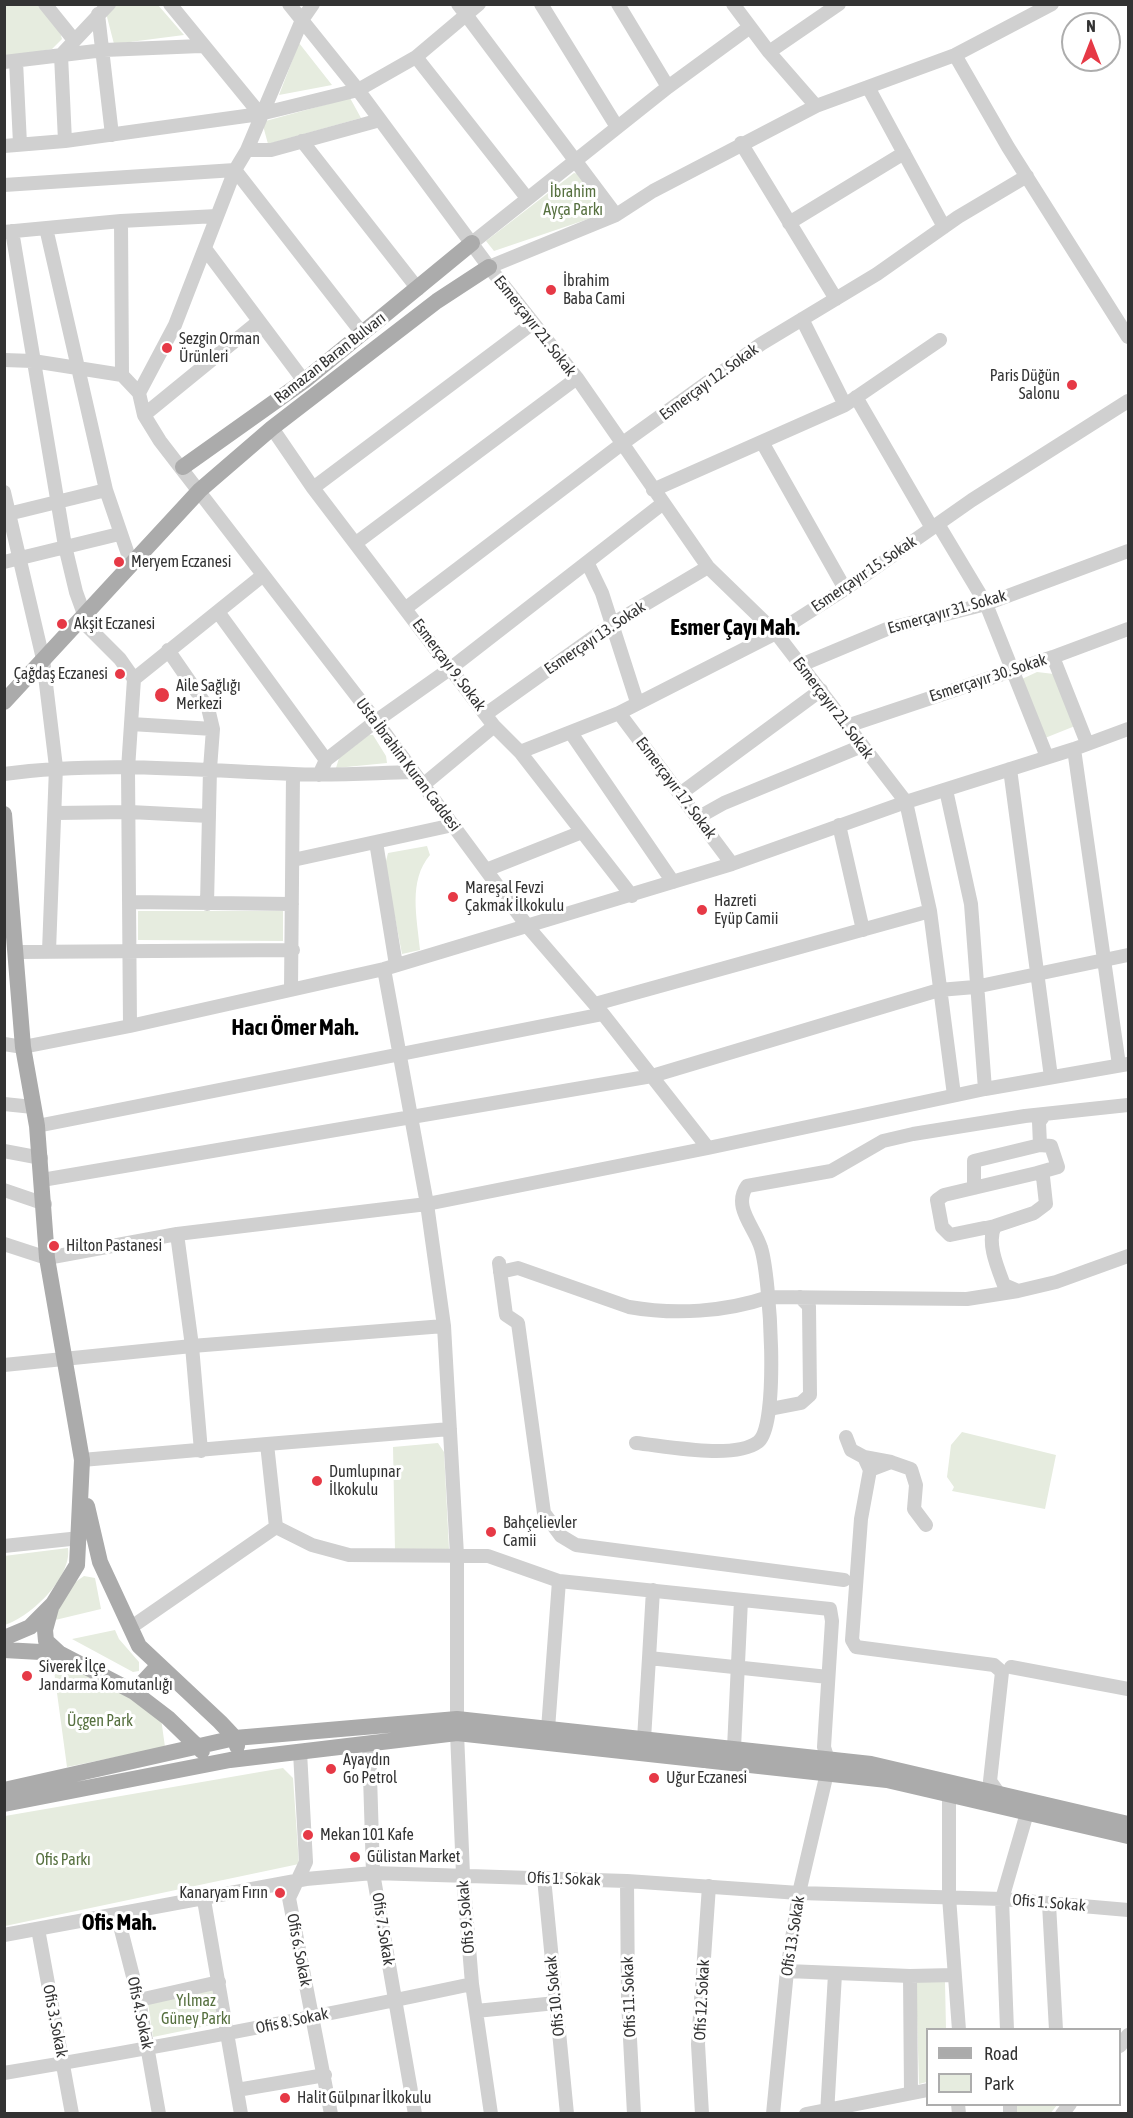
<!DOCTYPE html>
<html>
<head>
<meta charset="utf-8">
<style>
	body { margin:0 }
	#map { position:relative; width:1133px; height:2118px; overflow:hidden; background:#fff; font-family:"Asap Condensed",sans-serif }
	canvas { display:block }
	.frame { position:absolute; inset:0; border:6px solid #333; pointer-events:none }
	.legend { position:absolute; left:926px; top:2028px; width:195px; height:78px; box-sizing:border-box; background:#fff; border:2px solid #adadad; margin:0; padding:8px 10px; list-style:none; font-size:18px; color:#333 }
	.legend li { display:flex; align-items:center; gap:12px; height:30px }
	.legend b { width:30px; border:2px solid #adadad }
	.north { position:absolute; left:1061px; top:12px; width:60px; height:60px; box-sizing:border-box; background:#fff; border:2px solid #adadad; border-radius:50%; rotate:0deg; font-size:16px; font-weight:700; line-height:24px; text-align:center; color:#333 }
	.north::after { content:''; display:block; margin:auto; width:21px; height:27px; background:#e63946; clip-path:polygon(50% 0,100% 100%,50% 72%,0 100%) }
</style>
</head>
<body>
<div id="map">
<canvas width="1133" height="2118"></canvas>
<div class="frame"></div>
<ul class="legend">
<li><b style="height:8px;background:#ababab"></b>Road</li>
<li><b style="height:16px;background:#e6ecdf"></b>Park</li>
</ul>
<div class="north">N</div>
</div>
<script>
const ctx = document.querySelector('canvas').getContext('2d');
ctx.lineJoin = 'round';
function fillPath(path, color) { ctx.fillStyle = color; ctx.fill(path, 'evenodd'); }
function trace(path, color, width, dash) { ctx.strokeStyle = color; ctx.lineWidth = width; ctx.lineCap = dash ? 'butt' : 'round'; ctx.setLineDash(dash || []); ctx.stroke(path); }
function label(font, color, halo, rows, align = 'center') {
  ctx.font = font + ' "Asap Condensed",sans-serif'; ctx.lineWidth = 6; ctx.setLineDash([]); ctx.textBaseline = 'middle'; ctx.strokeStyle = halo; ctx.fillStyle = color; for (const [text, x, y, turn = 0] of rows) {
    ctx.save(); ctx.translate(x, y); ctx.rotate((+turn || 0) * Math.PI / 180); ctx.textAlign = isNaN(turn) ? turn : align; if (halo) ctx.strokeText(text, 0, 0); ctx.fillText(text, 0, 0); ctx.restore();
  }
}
fillPath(new Path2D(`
	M 4,5 L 39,5 L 60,32 L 62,39 L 52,49 L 9,57 L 5,54 Z
	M 115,5 L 158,5 L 184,35 L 114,44 L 106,13 Z
	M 299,43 L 332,85 L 279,95 Z
	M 350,98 L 361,118 L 268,144 L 262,122 Z
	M 574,173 L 579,174 L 606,209 L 603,214 L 494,251 L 486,241 Z
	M 1037,672 L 1054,674 L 1075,726 L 1045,738 L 1022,679 Z
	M 369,735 L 373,735 L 386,756 L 387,763 L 336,768 L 339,758 Z
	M 427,846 L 430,855 C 408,881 417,917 420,950 L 402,954 L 385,865 L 388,853 Z
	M 138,911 L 283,911 L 283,941 L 138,940 Z
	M 962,1432 L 1056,1455 L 1045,1509 L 952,1491 L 954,1487 L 947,1477 L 951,1445 Z
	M 438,1443 L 444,1452 L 449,1549 L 395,1551 L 393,1447 Z
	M 68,1548 C 72,1577 32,1616 5,1625 L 4,1556 Z
	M 84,1576 L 95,1578 L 101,1609 L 51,1621 L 74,1583 Z
	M 115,1630 L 119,1639 L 139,1662 L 139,1671 L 133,1672 L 72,1639 Z
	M 52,1656 L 160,1711 L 165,1747 L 67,1767 Z
	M 283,1768 L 293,1778 L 299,1864 L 5,1926 L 5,1816 Z
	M 916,1981 L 945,1982 L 946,2029 L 928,2030 L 927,2082 L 919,2084 Z
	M 213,1988 L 221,2023 L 153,2037 L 148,2003 Z
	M 1015,2105 L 1057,2105 L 1050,2114 L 1016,2113 Z`), '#e6ecdf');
trace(new Path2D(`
	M 45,4 L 74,40
	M 170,4 L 260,114
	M 289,4 L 358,90 L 489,267 L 577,378 L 708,567 L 776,633 L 906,802 L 930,911 L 954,1095
	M 458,4 L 616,215
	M 541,4 L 617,127
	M 618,4 L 668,87
	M 733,4 L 769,52 L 816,106
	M 98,14 L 112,135
	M 769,52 L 839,4
	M 955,55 L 1008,147 L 1128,337
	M 416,57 L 527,198
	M 16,61 L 20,144
	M 4,62 L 104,50 L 201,46
	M 868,87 L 944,227
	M 65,141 L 61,55 L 109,4
	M 302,141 L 418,289
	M 741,143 L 836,299
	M 4,146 L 65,141 L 260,114 L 358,90 L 416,57 L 479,4
	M 247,150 L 271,150 L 380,120
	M 4,185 L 235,170 L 362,333
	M 121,221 L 122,375
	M 789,223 L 904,153
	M 46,228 L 106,490 L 131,563
	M 12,231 L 65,546 L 76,592 L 89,628 L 120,659 L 134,679 L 128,769 L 130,1026
	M 4,232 L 121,221 L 217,216
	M 472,243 L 668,87 L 750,27
	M 206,250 L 304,381
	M 489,267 L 616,215 L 653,191 L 816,106 L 955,55 L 1052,4
	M 802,319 L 845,405
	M 4,360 L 33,361 L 122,375
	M 122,375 L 139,393 L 144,415 L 160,441 L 376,721 L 528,927 L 603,1014 L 708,1148
	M 139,393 L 175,325 L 235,170 L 247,150 L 302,20 L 313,4
	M 856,397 L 932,528
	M 144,415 L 258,322
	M 272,428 L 313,488 L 494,726 L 520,752 L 632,896
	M 762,442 L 845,589
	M 313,488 L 533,323
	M 653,490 L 845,405 L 940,340
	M 4,492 L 43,659 L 56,767 L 49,951
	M 4,515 L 106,490
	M 938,524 L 986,604 L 1047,757
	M 356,543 L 577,378
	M 4,562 L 119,534
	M 588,564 L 602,593 L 637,702
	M 406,608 L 623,443 L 761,344 L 877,274 L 958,217 L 1027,176
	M 218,612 L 326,760
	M 168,650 L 208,708 L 213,729 L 210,769 L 207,904
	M 1053,657 L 1087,743
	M 801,665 L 887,629 L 986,604 L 1128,551
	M 134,679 L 262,576
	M 619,713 L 732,864
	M 486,714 L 612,624 L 708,567
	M 131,724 L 213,729
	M 847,726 L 1053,657 L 1128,629
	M 571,733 L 673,882
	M 1074,749 L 1119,1065
	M 520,752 L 619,713 L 776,633 L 845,589 L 972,500 L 1128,401
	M 1010,769 L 1051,1077
	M 4,774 C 99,761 197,770 293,774 C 332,776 372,773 412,772
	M 319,775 L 326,760 L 376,721 L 451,668 L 662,504
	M 423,785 L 494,726
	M 946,790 L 971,904 L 985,1089
	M 680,794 L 821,690
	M 56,813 L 130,812 L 209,816
	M 699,817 L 724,803 L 862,746
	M 839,825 L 863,930
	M 376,842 L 396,965
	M 293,860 L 453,825
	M 486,870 L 582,832
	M 130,902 L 292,904
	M 17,952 L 293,950
	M 384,969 L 427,1204 L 444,1326 L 457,1555 L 457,1733 L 463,1874 L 472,1984 L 491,2114
	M 291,989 L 293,774
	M 595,1004 L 930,911
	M 4,1044 L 23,1047 L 130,1026 L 384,969 L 732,864 L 906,802 L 1074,749 L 1128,729
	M 4,1104 L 33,1107
	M 37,1126 L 603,1014
	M 1040,1145 L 1039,1122 L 1045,1114
	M 4,1151 L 41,1158
	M 42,1180 L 652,1076 L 939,990 L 975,987 L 1128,955
	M 974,1188 L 974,1161 L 1040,1145 L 1051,1146 L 1058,1167 L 1037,1173
	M 4,1190 L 45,1204
	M 984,1228 L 950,1235 L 942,1227 L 937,1200 L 944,1195 L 1037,1173 L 1043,1177 L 1046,1204 L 1034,1213 L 995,1226
	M 986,1228 L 995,1226 C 986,1242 998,1269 1004,1285 L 1018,1291 L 1056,1282 L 1128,1256
	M 177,1234 L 192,1346 L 201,1451
	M 4,1244 L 47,1258 L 177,1234 L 427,1204 L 708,1148 L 985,1089 L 1128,1064
	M 499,1263 L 506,1315 L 518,1323 L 544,1513 L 561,1536 L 576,1545 L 844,1580
	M 500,1272 L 518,1268 L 629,1307 C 675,1315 725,1312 769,1297 L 967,1299 L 1018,1291
	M 4,1365 L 192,1346 L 444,1326
	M 770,1409 L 801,1403 L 810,1395 L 809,1306 L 800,1297
	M 846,1437 L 851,1450 L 864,1457 L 870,1470 L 861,1519 L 852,1640 L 856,1647 L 994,1665 L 1002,1672 L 990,1781 L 997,1791
	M 636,1443 C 666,1446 734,1460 758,1442 C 780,1426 770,1276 761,1248 C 755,1227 732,1207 747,1186 L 831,1171 L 883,1141 L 913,1134 L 1025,1116 L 1128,1105
	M 267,1444 L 450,1429
	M 864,1457 L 891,1462 L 870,1470
	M 82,1460 L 267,1444 L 276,1527
	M 891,1462 L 911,1469 L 916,1485 L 914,1509 L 926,1525
	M 4,1546 L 80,1538
	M 653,1590 L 649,1658 L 828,1677
	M 130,1628 L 276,1527 L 312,1545 L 349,1555 L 488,1556 L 559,1581 L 830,1609 L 832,1621 L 824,1747 L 828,1760 L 827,1773 L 799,1893 L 787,1971 L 773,2114
	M 1011,1667 L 1128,1689
	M 548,1729 L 559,1581
	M 644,1739 L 649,1658
	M 369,1743 L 373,1873 L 415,2114
	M 734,1748 L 741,1600
	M 300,1752 L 306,1862 L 289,1898 L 331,2114
	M 949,1796 L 949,1897 L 959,2030
	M 544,1878 L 567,2114
	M 627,1881 L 628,2001 L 634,2114
	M 204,1900 L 241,2114
	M 1049,1904 L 1056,2030
	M 117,1914 L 139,2000 L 159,2114
	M 38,1929 L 72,2114
	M 4,1935 L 306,1879 L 373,1873 L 627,1881 L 799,1893 L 1002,1899 L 1128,1910
	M 787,1971 L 910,1976 L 954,1975
	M 910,1976 L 911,2093
	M 139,2000 L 219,1982
	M 476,2011 L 556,2003
	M 1007,2030 L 1002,1899 L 1027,1813
	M 1120,2046 L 1128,2035
	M 4,2073 C 161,2047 317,2017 472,1984
	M 237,2090 L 325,2075
	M 958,2104 L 959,2114
	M 1010,2104 L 1010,2114
	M 702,2114 L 698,2044 L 709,1886
	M 806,2114 L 928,2090
	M 827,2114 L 835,1974
	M 1062,2114 L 1070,2104`), '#d0d0d0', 14);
trace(new Path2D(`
	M 183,467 L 304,381 L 472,243
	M 4,702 L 200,490 L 272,428 L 437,301 L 489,267
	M 4,814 L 23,1047 L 37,1126 L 47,1258 L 82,1460 L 77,1565 L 53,1604 L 30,1627 L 4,1638
	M 87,1506 L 100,1562 L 139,1646 L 220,1722 L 235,1738 L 237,1746
	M 51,1608 L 45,1630 L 46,1641 L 59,1653 L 134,1692 L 168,1718 L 202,1751
	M 4,1650 L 59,1653
	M 134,1692 L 158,1666
	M 4,1790 L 235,1738 L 457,1719 L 871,1764 L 1128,1824
	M 4,1804 L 230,1760 L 457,1733 L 887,1780 L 1128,1836`), '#ababab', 16);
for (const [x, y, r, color] of [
	[551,290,6,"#e63946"],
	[167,348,6,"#e63946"],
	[1072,385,6,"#e63946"],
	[119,562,6,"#e63946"],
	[62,624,6,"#e63946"],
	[120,674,6,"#e63946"],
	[162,695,8,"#e63946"],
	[453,897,6,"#e63946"],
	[702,910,6,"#e63946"],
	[54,1246,6,"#e63946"],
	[317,1481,6,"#e63946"],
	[491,1532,6,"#e63946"],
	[27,1676,6,"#e63946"],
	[331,1769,6,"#e63946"],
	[654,1778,6,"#e63946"],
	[308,1835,6,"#e63946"],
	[355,1857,6,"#e63946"],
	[280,1893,6,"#e63946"],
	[285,2098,6,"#e63946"]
]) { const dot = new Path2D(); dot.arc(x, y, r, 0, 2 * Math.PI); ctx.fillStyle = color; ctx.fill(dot); trace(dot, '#fff', 2); }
label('16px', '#56703f', '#fff', [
	["İbrahim",573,192],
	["Ayça Parkı",573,210],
	["Üçgen Park",100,1721],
	["Ofis Parkı",63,1860],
	["Yılmaz",196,2001],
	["Güney Parkı",196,2019]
]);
label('16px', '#333', '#fff', [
	["İbrahim",563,281],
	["Baba Cami",563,299],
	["Sezgin Orman",179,339],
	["Ürünleri",179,357],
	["Paris Düğün",1060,376,"right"],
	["Salonu",1060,394,"right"],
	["Meryem Eczanesi",131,562],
	["Akşit Eczanesi",74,624],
	["Çağdaş Eczanesi",108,674,"right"],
	["Aile Sağlığı",176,686],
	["Merkezi",176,704],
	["Mareşal Fevzi",465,888],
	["Çakmak İlkokulu",465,906],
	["Hazreti",714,901],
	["Eyüp Camii",714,919],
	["Hilton Pastanesi",66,1246],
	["Dumlupınar",329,1472],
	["İlkokulu",329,1490],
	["Bahçelievler",503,1523],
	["Camii",503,1541],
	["Siverek İlçe",39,1667],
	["Jandarma Komutanlığı",39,1685],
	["Ayaydın",343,1760],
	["Go Petrol",343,1778],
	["Uğur Eczanesi",666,1778],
	["Mekan 101 Kafe",320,1835],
	["Gülistan Market",367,1857],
	["Kanaryam Fırın",268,1893,"right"],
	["Halit Gülpınar İlkokulu",297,2098]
], 'left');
label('16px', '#333', '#fff', [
	["Esmerçayır 21. Sokak",535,326,52],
	["Ramazan Baran Bulvarı",330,358,-38],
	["Esmerçayı 12. Sokak",709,382,-36],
	["Esmerçayır 15. Sokak",864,574,-34],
	["Esmerçayır 31. Sokak",947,612,-16],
	["Esmerçayı 13. Sokak",595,638,-34],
	["Esmerçayı 9. Sokak",449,665,53],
	["Esmerçayır 30. Sokak",988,678,-18],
	["Esmerçayır 21. Sokak",833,708,53],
	["Usta İbrahim Kuran Caddesi",408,765,53],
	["Esmerçayır 17. Sokak",676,788,53],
	["Ofis 1. Sokak",564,1879,2],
	["Ofis 1. Sokak",1049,1903,5],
	["Ofis 9. Sokak",466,1917,-95],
	["Ofis 7. Sokak",383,1929,81],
	["Ofis 13. Sokak",793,1936,-81],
	["Ofis 6. Sokak",299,1950,79],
	["Ofis 10. Sokak",555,1996,-96],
	["Ofis 11. Sokak",629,1997,-92],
	["Ofis 12. Sokak",702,2000,-87],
	["Ofis 4. Sokak",140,2013,78],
	["Ofis 3. Sokak",55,2021,79],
	["Ofis 8. Sokak",292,2021,-12]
]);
label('bold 22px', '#000', '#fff', [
	["Esmer Çayı Mah.",735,628],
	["Hacı Ömer Mah.",295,1028],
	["Ofis Mah.",119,1923]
]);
</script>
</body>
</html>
